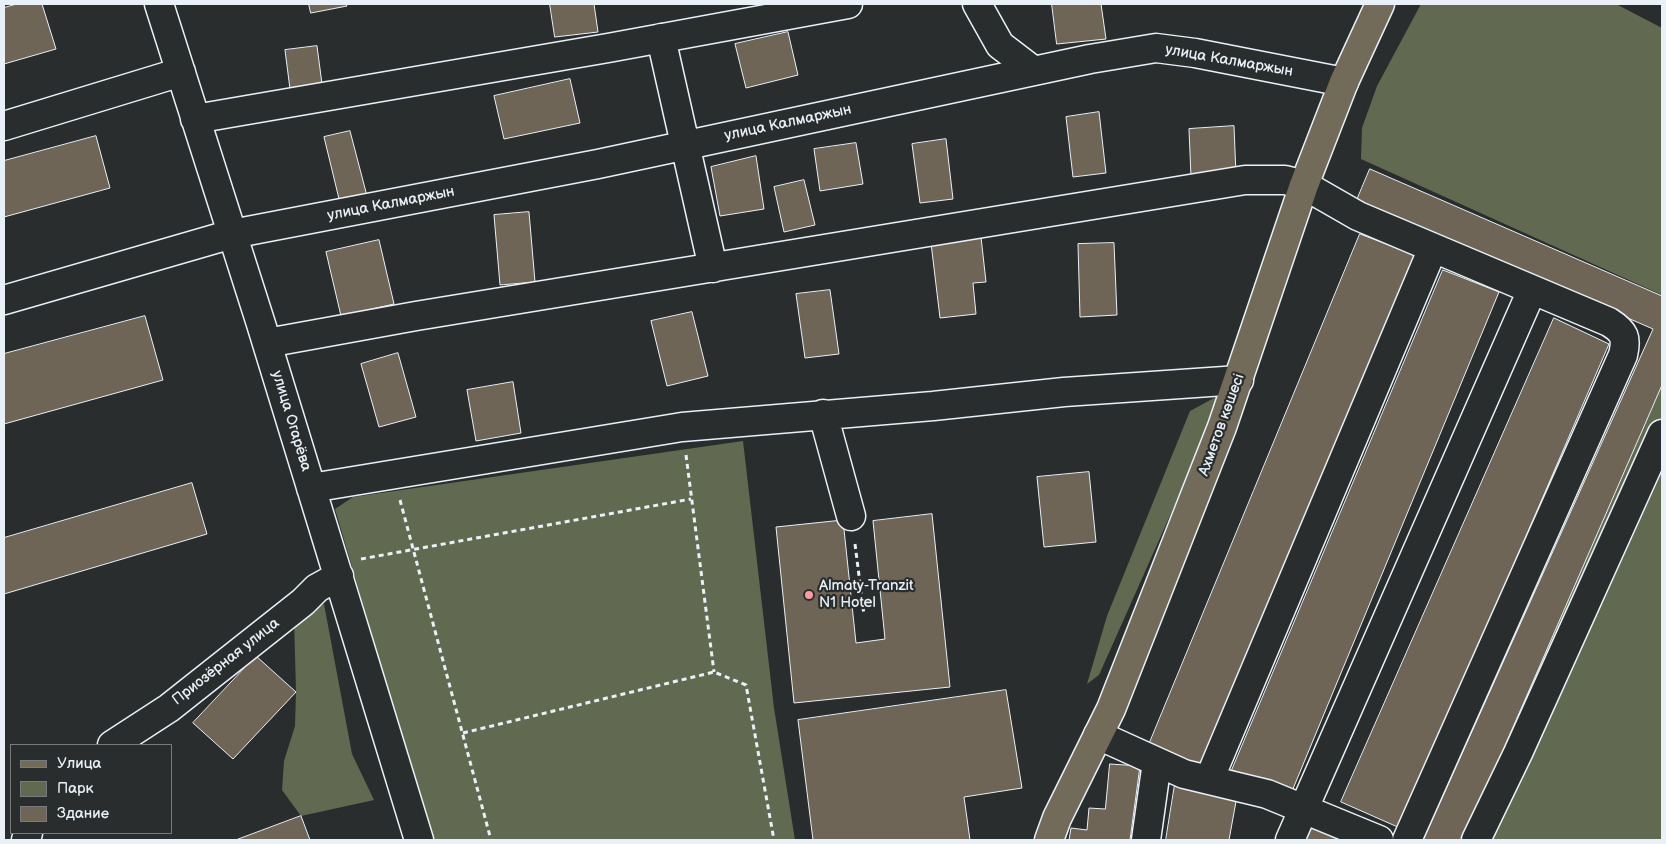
<!DOCTYPE html>
<html>
<head>
<meta charset="utf-8">
<style>
	body { margin:0 }
	#map { position:relative; width:1666px; height:844px; overflow:hidden; background:#2a2d2e; font-family:"Balsamiq Sans",sans-serif }
	canvas { display:block }
	.frame { position:absolute; inset:0; border:5px solid #e8f1f8; pointer-events:none }
	.legend { position:absolute; left:10px; top:744px; width:162px; height:90px; box-sizing:border-box; background:#2a2d2e; border:1px solid #767b7f; margin:0; padding:6px 9px; list-style:none; font-size:15px; color:#e8f1f8 }
	.legend li { display:flex; align-items:center; gap:10px; height:25px }
	.legend b { width:25px; border:1px solid #767b7f }
</style>
</head>
<body>
<div id="map">
<canvas width="1666" height="844"></canvas>
<div class="frame"></div>
<ul class="legend">
<li><b style="height:6px;background:#726b5a"></b>Улица</li>
<li><b style="height:14px;background:#616a50"></b>Парк</li>
<li><b style="height:14px;background:#6f6556"></b>Здание</li>
</ul>
</div>
<script>
const ctx = document.querySelector('canvas').getContext('2d');
ctx.lineJoin = 'round';
function fillPath(path, color) { ctx.fillStyle = color; ctx.fill(path, 'evenodd'); }
function trace(path, color, width, dash) { ctx.strokeStyle = color; ctx.lineWidth = width; ctx.lineCap = dash ? 'butt' : 'round'; ctx.setLineDash(dash || []); ctx.stroke(path); }
function label(font, color, halo, rows, align = 'center') {
  ctx.font = font + ' "Balsamiq Sans",sans-serif'; ctx.lineWidth = 4.5; ctx.setLineDash([]); ctx.textBaseline = 'middle'; ctx.strokeStyle = halo; ctx.fillStyle = color; for (const [text, x, y, turn = 0] of rows) {
    ctx.save(); ctx.translate(x, y); ctx.rotate((+turn || 0) * Math.PI / 180); ctx.textAlign = isNaN(turn) ? turn : align; if (halo) ctx.strokeText(text, 0, 0); ctx.fillText(text, 0, 0); ctx.restore();
  }
}
fillPath(new Path2D(`
	M 1421,4 L 1616,4 L 1662,28 L 1662,295 L 1361,159 L 1362,128 L 1377,86 Z
	M 1662,385 L 1662,840 L 1464,840 Z
	M 1225,392 L 1099,675 L 1087,684 L 1107,616 L 1190,411 Z
	M 743,441 L 774,708 L 795,840 L 432,840 L 335,509 L 353,497 Z
	M 324,604 L 352,754 L 374,800 L 301,816 L 282,790 L 284,761 L 295,726 L 296,692 L 294,618 Z`), '#616a50');
const building = new Path2D(`
	M 17,4 L 42,4 L 56,49 L 4,64 L 4,8 Z
	M 309,4 L 346,4 L 347,6 L 311,13 Z
	M 550,4 L 594,4 L 598,32 L 555,37 Z
	M 1052,4 L 1101,4 L 1106,39 L 1057,44 Z
	M 788,32 L 798,75 L 746,88 L 735,44 Z
	M 317,46 L 322,84 L 290,89 L 285,50 Z
	M 570,79 L 580,123 L 504,139 L 494,96 Z
	M 1099,112 L 1106,173 L 1073,177 L 1066,117 Z
	M 1234,126 L 1236,175 L 1191,177 L 1189,129 Z
	M 350,131 L 367,196 L 340,203 L 324,137 Z
	M 96,136 L 110,188 L 4,217 L 4,161 Z
	M 946,139 L 953,199 L 920,203 L 912,144 Z
	M 856,143 L 863,184 L 820,191 L 814,149 Z
	M 756,156 L 764,209 L 720,216 L 711,167 Z
	M 1370,169 L 1662,296 L 1662,385 L 1464,840 L 1423,840 L 1653,329 L 1357,200 Z
	M 804,180 L 815,225 L 784,232 L 774,187 Z
	M 529,212 L 535,282 L 500,285 L 494,215 Z
	M 1360,234 L 1415,255 L 1201,767 L 1148,747 Z
	M 981,237 L 986,282 L 973,283 L 976,314 L 940,318 L 931,243 Z
	M 379,240 L 394,304 L 341,316 L 326,252 Z
	M 1114,243 L 1117,315 L 1080,317 L 1078,244 Z
	M 1443,270 L 1499,292 L 1290,796 L 1232,770 Z
	M 830,290 L 839,354 L 805,358 L 796,294 Z
	M 692,312 L 708,376 L 667,386 L 651,321 Z
	M 145,316 L 163,380 L 4,424 L 4,354 Z
	M 1554,318 L 1609,344 L 1400,828 L 1341,802 Z
	M 398,353 L 416,417 L 379,427 L 361,364 Z
	M 513,382 L 521,433 L 476,441 L 467,390 Z
	M 1089,472 L 1096,542 L 1044,547 L 1037,477 Z
	M 192,483 L 207,534 L 4,594 L 4,538 Z
	M 932,514 L 950,687 L 794,703 L 776,527 L 843,520 L 856,643 L 885,639 L 873,521 Z
	M 256,656 L 296,692 L 233,759 L 193,723 Z
	M 1006,690 L 1022,788 L 964,797 L 970,840 L 813,840 L 798,720 Z
	M 1110,764 L 1140,766 L 1130,840 L 1069,840 L 1071,828 L 1087,830 L 1089,808 L 1105,809 Z
	M 1175,784 L 1237,796 L 1229,840 L 1166,840 Z
	M 301,816 L 310,840 L 236,840 Z
	M 1310,821 L 1366,840 L 1303,840 Z`);
fillPath(building, '#6f6556');
trace(building, '#e8f1f8', 1);
const minor = new Path2D(`
	M 159,4 L 261,324 L 419,840
	M 977,4 L 1000,45 L 1034,71
	M 661,38 L 713,268
	M 195,119 L 608,48 L 848,4
	M 4,126 L 181,72
	M 4,300 L 232,234 L 598,164 L 1090,59 L 1156,48 L 1195,53 L 1344,82
	M 267,343 L 416,316 L 1245,180 L 1285,180 L 1304,185 L 1358,216 L 1609,322 C 1625,332 1627,338 1623,355 L 1407,840
	M 823,414 L 851,516
	M 311,488 L 682,427 L 933,406 L 1064,392 L 1239,380
	M 1098,735 L 1184,774 L 1267,794 L 1379,840
	M 112,745 L 169,708 L 303,602 L 317,588 L 339,576
	M 1209,780 L 1433,248
	M 26,840 L 28,833
	M 1146,840 L 1157,762
	M 1290,840 L 1532,290
	M 1476,840 L 1518,753 L 1662,434`);
const major = new Path2D(`
	M 1049,840 L 1057,818 L 1111,709 L 1222,427 L 1304,185 L 1344,82 L 1380,4`);
trace(minor, '#e8f1f8', 31);
trace(major, '#e8f1f8', 31);
trace(new Path2D(`
	M 686,455 L 714,672
	M 400,500 L 491,840
	M 855,544 L 864,615
	M 361,559 L 691,499
	M 463,733 L 714,672 L 746,685 L 774,840`), '#e8f1f8', 3, [5, 4]);
trace(minor, '#2a2d2e', 28);
trace(major, '#726b5a', 28);
for (const [x, y, r, color] of [
	[809,595,5,"#ff9aa2"]
]) { const dot = new Path2D(); dot.arc(x, y, r, 0, 2 * Math.PI); ctx.fillStyle = color; ctx.fill(dot); trace(dot, '#2a2d2e', 2); }
label('15px', '#e8f1f8', '#2a2d2e', [
	["улица Калмаржын",1229,61,10],
	["улица Калмаржын",788,123,-12],
	["улица Калмаржын",391,204,-11],
	["улица Огарёва",291,421,73],
	["Ахметов көшесі",1222,425,-70],
	["Приозёрная улица",226,662,-38]
]);
label('15px', '#e8f1f8', '#2a2d2e', [
	["Almaty-Tranzit",819,586],
	["N1 Hotel",819,603]
], 'left');
</script>
</body>
</html>
